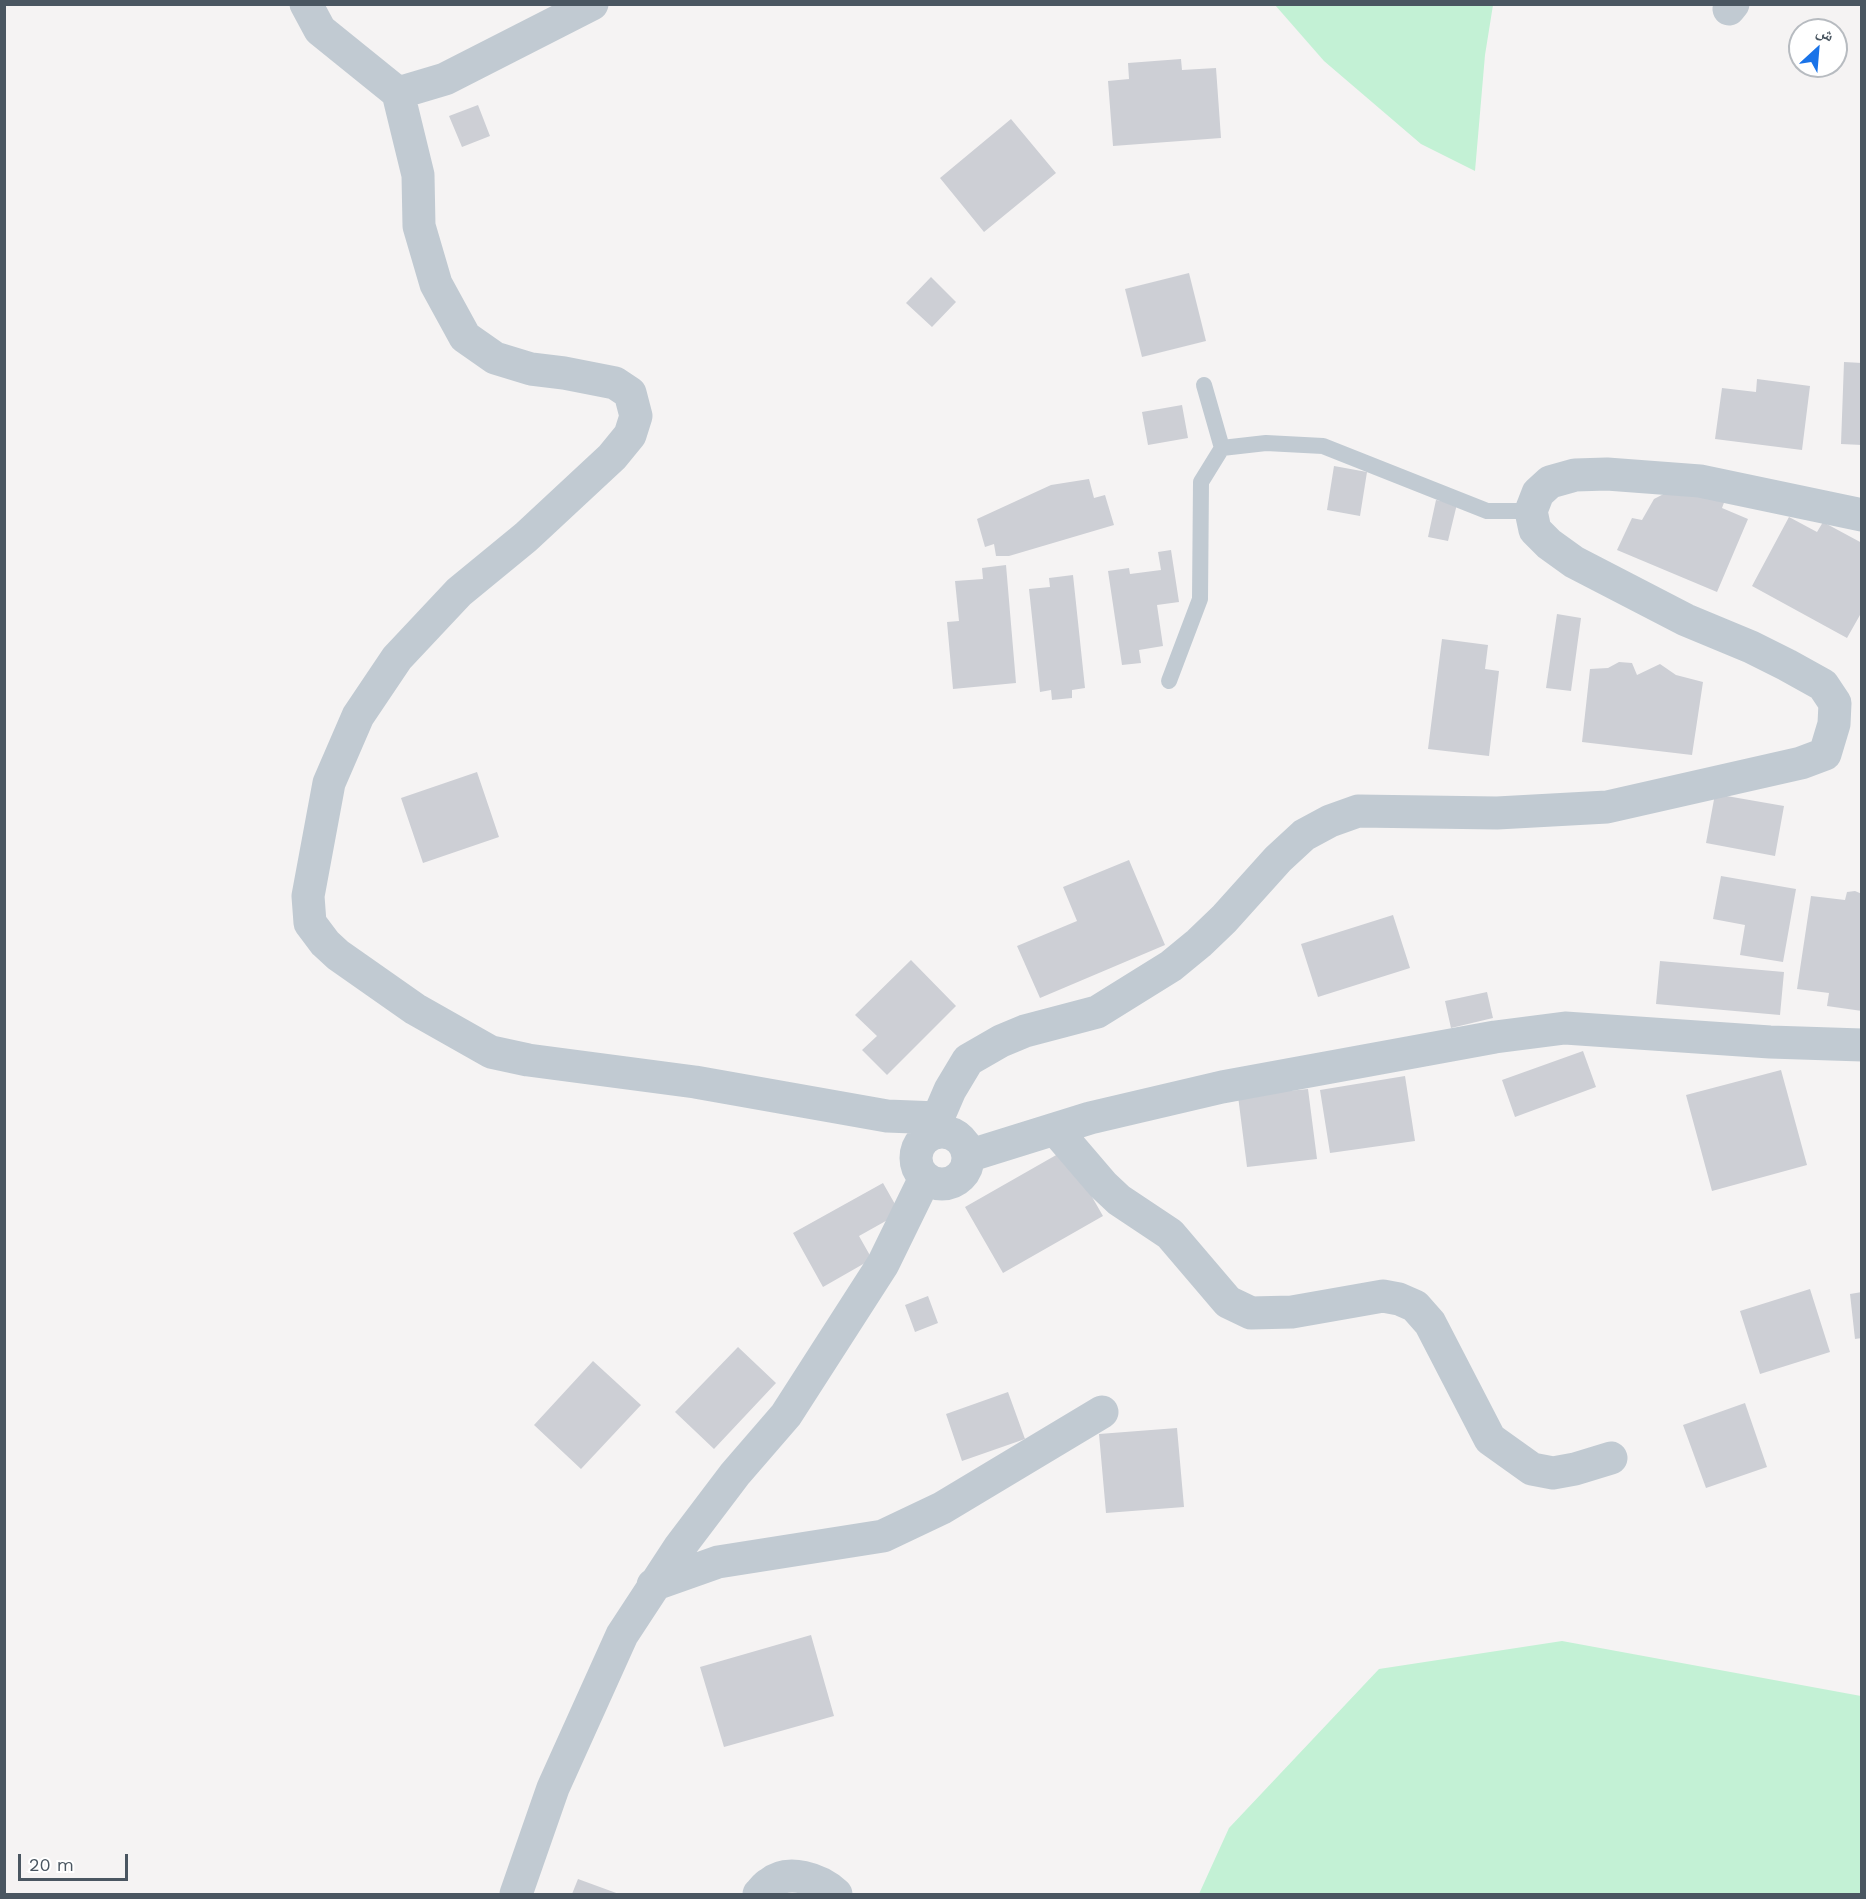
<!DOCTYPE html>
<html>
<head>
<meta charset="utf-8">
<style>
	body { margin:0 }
	#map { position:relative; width:1866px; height:1899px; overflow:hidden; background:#f5f3f3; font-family:"Work Sans","Noto Naskh Arabic",sans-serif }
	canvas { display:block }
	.frame { position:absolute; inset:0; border:6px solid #4a5661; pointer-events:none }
	.north { position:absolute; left:1788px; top:18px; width:60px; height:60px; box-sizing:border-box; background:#fff; border:2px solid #b7bbc0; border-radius:50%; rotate:26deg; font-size:16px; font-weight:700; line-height:24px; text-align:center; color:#4a5661 }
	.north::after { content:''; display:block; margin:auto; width:21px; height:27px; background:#1a73e8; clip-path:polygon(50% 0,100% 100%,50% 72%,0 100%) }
	.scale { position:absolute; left:18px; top:1854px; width:110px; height:27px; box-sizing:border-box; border:3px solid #4a5661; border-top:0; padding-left:8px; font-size:18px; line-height:21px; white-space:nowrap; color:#4a5661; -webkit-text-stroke:4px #fff; paint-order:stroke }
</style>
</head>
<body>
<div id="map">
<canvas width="1866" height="1899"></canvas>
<div class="frame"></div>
<div class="north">ش</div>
<div class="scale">20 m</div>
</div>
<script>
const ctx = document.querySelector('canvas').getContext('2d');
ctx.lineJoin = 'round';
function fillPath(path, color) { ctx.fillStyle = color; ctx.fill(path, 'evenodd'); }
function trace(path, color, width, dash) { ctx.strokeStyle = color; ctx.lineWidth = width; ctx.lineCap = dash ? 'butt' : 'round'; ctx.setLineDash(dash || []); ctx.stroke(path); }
fillPath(new Path2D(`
	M 1275,5 L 1493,5 L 1485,55 L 1475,171 L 1421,144 L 1324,61 Z
	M 1562,1641 L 1861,1696 L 1861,1894 L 1199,1894 L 1229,1828 L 1379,1669 Z`), '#c3f1d5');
fillPath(new Path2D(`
	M 1181,59 L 1182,70 L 1216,68 L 1221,138 L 1113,146 L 1108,81 L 1129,79 L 1128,63 Z
	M 478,105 L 490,136 L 462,147 L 449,116 Z
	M 1011,119 L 1056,173 L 984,232 L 940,178 Z
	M 1189,273 L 1206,341 L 1142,357 L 1125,289 Z
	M 931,277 L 956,302 L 932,327 L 906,303 Z
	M 1844,362 L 1862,363 L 1862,445 L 1841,444 Z
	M 1757,379 L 1810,386 L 1802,450 L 1715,439 L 1722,388 L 1756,392 Z
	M 1182,405 L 1188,438 L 1148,445 L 1142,412 Z
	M 1334,466 L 1367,472 L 1360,516 L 1327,510 Z
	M 1089,479 L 1094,498 L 1105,495 L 1114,525 L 1009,556 L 996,556 L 994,544 L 985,547 L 977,519 L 1051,485 Z
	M 1683,484 L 1725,500 L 1722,508 L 1748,519 L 1717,592 L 1617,550 L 1632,518 L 1642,520 L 1654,499 Z
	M 1436,500 L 1457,504 L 1448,541 L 1428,537 Z
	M 1789,517 L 1817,532 L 1823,522 L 1862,543 L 1862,616 L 1860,615 L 1847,638 L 1752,586 Z
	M 1171,550 L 1179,602 L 1157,605 L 1163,646 L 1139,650 L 1141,663 L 1122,665 L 1108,571 L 1129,568 L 1130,574 L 1161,570 L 1158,552 Z
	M 1006,565 L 1016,683 L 953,689 L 947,622 L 959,621 L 955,581 L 983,579 L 982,568 Z
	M 1073,575 L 1085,688 L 1072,690 L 1072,698 L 1052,700 L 1051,690 L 1040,692 L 1029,589 L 1050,587 L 1049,578 Z
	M 1557,614 L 1581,618 L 1571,691 L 1546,688 Z
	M 1442,639 L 1488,645 L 1485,669 L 1499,671 L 1489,756 L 1428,749 Z
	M 1619,662 L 1632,663 L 1637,675 L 1660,664 L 1676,675 L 1703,682 L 1692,755 L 1582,742 L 1590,669 L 1608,668 Z
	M 477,772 L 499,837 L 423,863 L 401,798 Z
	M 1715,794 L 1784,806 L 1775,856 L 1706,843 Z
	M 1129,860 L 1165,945 L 1040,998 L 1017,946 L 1077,921 L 1063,887 Z
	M 1721,876 L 1796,889 L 1783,962 L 1740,955 L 1745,925 L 1713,919 Z
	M 1855,891 L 1862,894 L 1862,1011 L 1827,1006 L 1829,993 L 1797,989 L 1811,896 L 1845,900 L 1847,892 Z
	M 1393,915 L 1410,968 L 1318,997 L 1301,944 Z
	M 911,960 L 956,1006 L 887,1075 L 862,1050 L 877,1036 L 855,1015 Z
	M 1660,961 L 1784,972 L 1780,1015 L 1656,1004 Z
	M 1487,992 L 1493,1018 L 1451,1028 L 1445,1001 Z
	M 1583,1051 L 1596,1087 L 1515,1117 L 1502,1080 Z
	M 1781,1070 L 1807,1165 L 1712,1191 L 1686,1095 Z
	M 1405,1076 L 1415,1141 L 1330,1153 L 1320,1090 Z
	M 1308,1089 L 1317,1159 L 1247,1167 L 1238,1096 Z
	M 1065,1150 L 1103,1216 L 1003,1273 L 965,1207 Z
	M 883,1183 L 900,1213 L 859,1236 L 872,1259 L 823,1287 L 793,1233 Z
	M 1810,1289 L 1830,1352 L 1760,1374 L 1740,1311 Z
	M 1862,1292 L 1862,1338 L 1855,1339 L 1850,1294 Z
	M 928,1296 L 938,1323 L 915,1332 L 905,1305 Z
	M 738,1347 L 776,1383 L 714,1449 L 675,1412 Z
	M 593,1361 L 641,1405 L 581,1469 L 534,1425 Z
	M 1008,1392 L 1025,1439 L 962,1461 L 946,1414 Z
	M 1745,1403 L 1767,1467 L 1706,1488 L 1683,1425 Z
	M 1177,1428 L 1184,1507 L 1106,1513 L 1099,1434 Z
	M 811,1635 L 834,1716 L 724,1747 L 700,1667 Z
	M 578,1879 L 619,1894 L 572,1894 Z`), '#cdcfd5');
trace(new Path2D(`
	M 1204,385 L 1222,448 L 1266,443 L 1323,446 L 1487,511 L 1531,511
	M 1169,681 L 1200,599 L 1201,482 L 1222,448`), '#c1cad2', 16);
trace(new Path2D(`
	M 306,4 L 320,30 L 398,93 L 418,175 L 419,226 L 436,284 L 465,337 L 495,358 L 531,369 L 564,373 L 615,383 L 630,393 L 636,416 L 630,435 L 612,457 L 526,537 L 459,592 L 397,658 L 358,716 L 329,783 L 308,896 L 310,923 L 325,943 L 338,955 L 415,1009 L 491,1052 L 528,1060 L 695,1082 L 887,1116 L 938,1118
	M 1729,9 L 1733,4
	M 398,93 L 445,79 L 592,4
	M 1055,1129 L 1103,1185 L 1119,1200 L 1170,1234 L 1228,1302 L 1251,1313 L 1292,1312 L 1383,1296 L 1399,1299 L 1415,1306 L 1430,1323 L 1490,1439 L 1532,1469 L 1553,1473 L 1575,1469 L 1611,1458
	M916 1158a26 26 0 1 1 52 0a26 26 0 1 1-52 0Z
	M 931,1134 L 950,1090 L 968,1060 L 1001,1041 L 1025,1031 L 1097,1012 L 1171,966 L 1199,943 L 1224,919 L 1278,859 L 1304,835 L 1330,821 L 1358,811 L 1497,813 L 1607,807 L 1801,763 L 1825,754 L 1834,724 L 1835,703 L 1823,685 L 1787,665 L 1751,647 L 1686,620 L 1574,562 L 1549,544 L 1535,530 L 1531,511 L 1538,493 L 1550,482 L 1575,475 L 1607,474 L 1700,481 L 1862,515
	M 968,1156 L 1090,1118 L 1222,1087 L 1495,1037 L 1565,1028 L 1770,1042 L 1862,1045
	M 653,1585 L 718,1562 L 883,1536 L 942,1508 L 1102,1412
	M 516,1894 L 553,1788 L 622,1635 L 679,1548 L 735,1474 L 786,1415 L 883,1264 L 925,1178
	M 759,1894 C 762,1891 765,1886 769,1884 C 788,1868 820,1879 836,1894`), '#c1cad2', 33);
</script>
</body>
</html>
